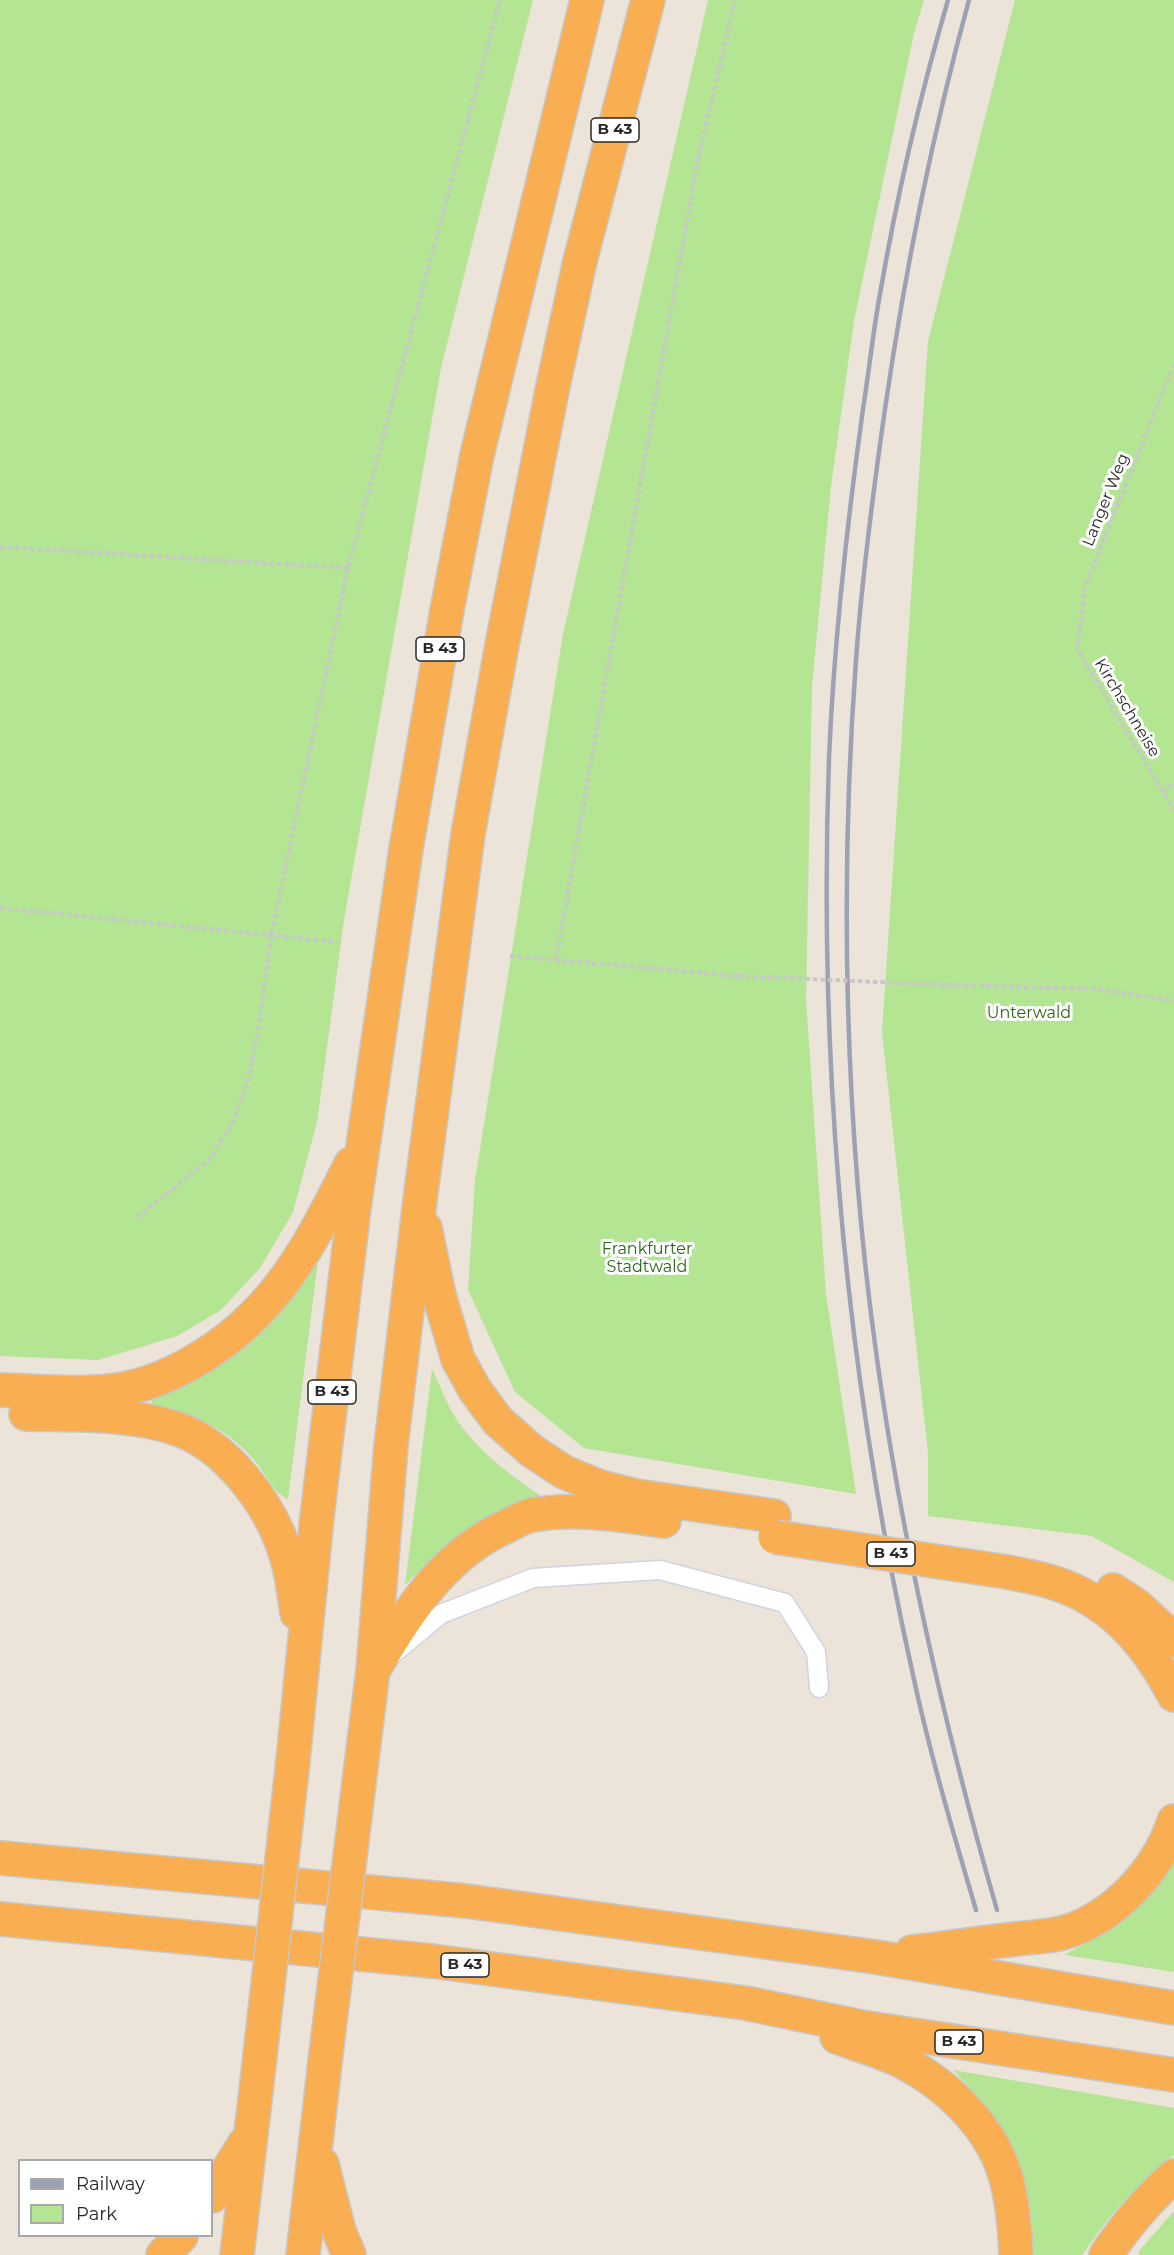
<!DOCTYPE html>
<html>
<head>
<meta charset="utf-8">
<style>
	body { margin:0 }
	#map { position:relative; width:1174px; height:2255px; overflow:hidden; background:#ece3d9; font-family:Montserrat,sans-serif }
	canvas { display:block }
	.legend { position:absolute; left:18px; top:2159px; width:195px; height:78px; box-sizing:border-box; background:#fff; border:2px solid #a9a9a9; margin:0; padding:8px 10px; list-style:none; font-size:18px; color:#282828 }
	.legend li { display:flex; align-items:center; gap:12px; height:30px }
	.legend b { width:30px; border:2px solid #a9a9a9 }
</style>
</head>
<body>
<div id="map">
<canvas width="1174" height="2255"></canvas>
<ul class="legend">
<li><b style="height:8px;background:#9ca1b4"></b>Railway</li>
<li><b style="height:16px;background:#b3e593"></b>Park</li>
</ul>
</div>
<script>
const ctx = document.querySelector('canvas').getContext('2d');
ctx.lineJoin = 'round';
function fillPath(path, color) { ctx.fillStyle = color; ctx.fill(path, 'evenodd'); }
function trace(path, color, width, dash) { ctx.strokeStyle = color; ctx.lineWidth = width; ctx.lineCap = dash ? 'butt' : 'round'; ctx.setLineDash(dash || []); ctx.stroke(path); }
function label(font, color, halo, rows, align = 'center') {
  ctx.font = font + ' Montserrat,sans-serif'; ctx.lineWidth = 6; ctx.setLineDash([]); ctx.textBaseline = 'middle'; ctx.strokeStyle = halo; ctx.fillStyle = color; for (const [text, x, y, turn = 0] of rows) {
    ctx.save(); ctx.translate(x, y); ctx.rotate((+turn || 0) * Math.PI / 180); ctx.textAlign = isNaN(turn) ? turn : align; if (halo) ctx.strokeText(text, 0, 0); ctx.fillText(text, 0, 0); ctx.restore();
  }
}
fillPath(new Path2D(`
	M 0,0 L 533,0 L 441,368 L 344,920 L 317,1122 L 293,1212 L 260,1268 L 221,1310 L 177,1336 L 98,1360 L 0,1356 Z
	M 708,0 L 924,0 L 914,33 L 854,321 L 831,486 L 812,686 L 806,1000 L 826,1294 L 856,1494 L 584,1448 L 515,1392 L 468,1290 L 475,1180 L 563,634 Z
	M 1015,0 L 1174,0 L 1174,1582 L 1092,1536 L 928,1516 L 928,1453 L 882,1032 L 928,341 Z
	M 318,1261 L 288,1499 C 272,1492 266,1474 255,1461 C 224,1425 196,1417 152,1404 L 151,1397 C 234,1369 267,1328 318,1261 Z
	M 432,1369 C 440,1385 447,1405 457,1420 C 478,1451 510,1475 541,1496 C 480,1514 450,1542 405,1585 Z
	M 1174,1858 L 1174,1972 L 1065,1955 L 1115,1924 Z
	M 953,2070 L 1174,2108 L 1174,2155 C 1137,2183 1108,2217 1082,2255 L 1032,2255 C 1038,2183 1002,2120 953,2070 Z
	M 1174,2211 L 1174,2255 L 1140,2255 L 1138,2252 Z`), '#b3e593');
const service = new Path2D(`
	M 393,1654 L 441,1614 L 533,1578 L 660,1570 L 785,1603 L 816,1652 L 819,1688`);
const trunk = new Path2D(`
	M 425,1228 L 439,1295 L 458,1359 L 475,1390 L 498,1421 L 532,1451 L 564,1472 L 600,1487 L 636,1496 L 774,1516
	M 0,1390 C 41,1391 83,1396 123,1389 C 151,1384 179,1371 203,1356 C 279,1309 312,1241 351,1164
	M 26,1414 C 75,1415 128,1413 175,1428 C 227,1445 271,1505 286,1555 C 292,1573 294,1594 297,1613
	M 1007,1572 C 1021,1575 1035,1577 1048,1581 C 1108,1598 1146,1641 1174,1695
	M 1113,1590 L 1136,1605 L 1174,1640
	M 377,1664 C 410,1608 446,1553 507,1526 C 515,1522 523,1517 532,1515 C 575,1507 621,1515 664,1521
	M 293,1761 L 317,1517 L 354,1208 L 406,849 L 447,610 L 477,455 L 587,0
	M 359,1783 L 373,1670 L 391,1446 L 420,1200 L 468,834 L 502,645 L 553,386 L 580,261 L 648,0
	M 0,1858 L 466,1901 L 876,1957 L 1174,2008
	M 0,1919 L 432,1961 L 745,2003 L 861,2027 L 1174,2075
	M 912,1952 C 947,1948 981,1943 1016,1939 C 1031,1937 1047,1937 1062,1933 C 1113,1919 1158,1871 1174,1821
	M 837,2037 C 858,2045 881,2051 901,2061 C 947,2084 992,2127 1006,2178 C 1013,2203 1015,2229 1016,2255
	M 322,2164 L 339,2231 L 349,2255
	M 212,2196 L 245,2143
	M 163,2255 L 181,2236
	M 237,2255 L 260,2056
	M 303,2255 L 325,2062
	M 1106,2255 C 1126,2225 1147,2200 1174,2176`);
trace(service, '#cfd3e2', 21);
trace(trunk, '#c7c7c7', 36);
trace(new Path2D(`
	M 1174,364 L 1085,587 L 1077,649 L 1174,810
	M 0,547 L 348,568
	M 1163,792 L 1174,783
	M 0,908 L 337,942
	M 510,956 L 738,976
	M 556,960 L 697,164 L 735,0
	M 949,985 L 1096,989 L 1174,1001
	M 137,1217 L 208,1161 L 232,1124 L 249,1077 L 260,1019 L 271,937 L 348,568 L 500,0`), '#c7c7c7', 4, [4.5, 3]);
trace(service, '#fff', 18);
trace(trunk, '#faae52', 33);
trace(new Path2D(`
	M 948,0 C 920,96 897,195 880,294 C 873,332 869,371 863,409 C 847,524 834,641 829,758 C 818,1066 846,1374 913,1675 C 930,1754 953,1832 976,1910
	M 969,0 C 932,135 905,271 885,409 C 873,493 862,576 856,660 C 839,890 845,1132 877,1359 C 903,1546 945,1729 997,1910`), '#9ca1b4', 4.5);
const trunkBridge = new Path2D(`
	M 775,1537 L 1007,1572
	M 260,2056 L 293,1761
	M 325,2062 L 359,1783`);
trace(trunkBridge, '#c7c7c7', 36, []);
trace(new Path2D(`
	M 738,976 L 949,985`), '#c7c7c7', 4, [4.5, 3]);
trace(trunkBridge, '#faae52', 33);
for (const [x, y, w] of [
	[615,130,48],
	[440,649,48],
	[332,1392,48],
	[891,1554,48],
	[465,1965,48],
	[959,2042,48]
]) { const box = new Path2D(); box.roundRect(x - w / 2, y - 12, w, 24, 4.5); ctx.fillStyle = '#fff'; ctx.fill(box); trace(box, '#282828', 1.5); }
label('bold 15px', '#282828', null, [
	["B 43",615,130],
	["B 43",440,649],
	["B 43",332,1392],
	["B 43",891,1554],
	["B 43",465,1965],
	["B 43",959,2042]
]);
label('16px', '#282828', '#fff', [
	["Langer Weg",1106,500,-68],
	["Kirchschneise",1127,708,59]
]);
label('16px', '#2b6717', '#fff', [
	["Unterwald",1029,1013],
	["Frankfurter",647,1249],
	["Stadtwald",647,1267]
]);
</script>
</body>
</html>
